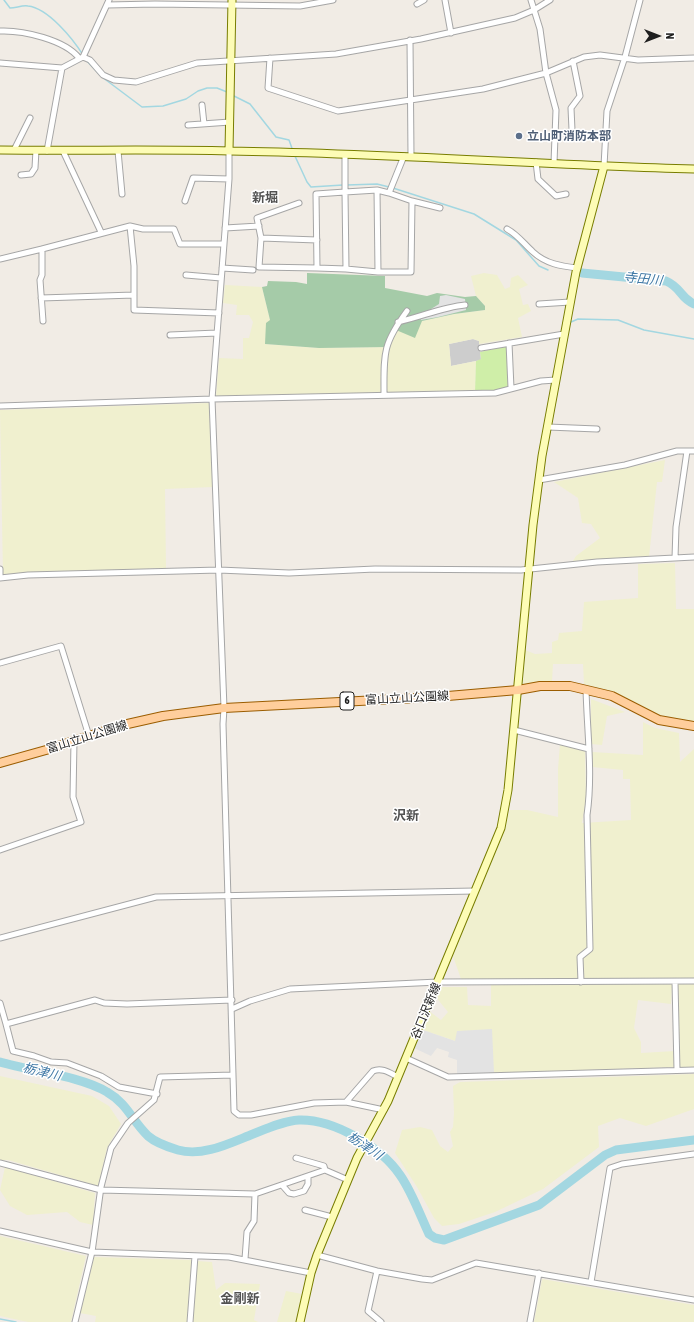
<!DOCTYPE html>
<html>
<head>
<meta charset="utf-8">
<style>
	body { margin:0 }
	#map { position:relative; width:694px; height:1322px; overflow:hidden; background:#f1ece5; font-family:"Asap Condensed",sans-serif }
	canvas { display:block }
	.north { position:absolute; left:638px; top:16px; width:40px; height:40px; -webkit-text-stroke:3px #fff; paint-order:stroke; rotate:90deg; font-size:11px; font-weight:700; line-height:16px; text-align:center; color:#1f1f1f }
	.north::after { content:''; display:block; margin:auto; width:14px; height:18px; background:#1f1f1f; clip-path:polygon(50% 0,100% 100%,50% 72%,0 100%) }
</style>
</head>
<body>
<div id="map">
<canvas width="694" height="1322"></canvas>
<div class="north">N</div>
</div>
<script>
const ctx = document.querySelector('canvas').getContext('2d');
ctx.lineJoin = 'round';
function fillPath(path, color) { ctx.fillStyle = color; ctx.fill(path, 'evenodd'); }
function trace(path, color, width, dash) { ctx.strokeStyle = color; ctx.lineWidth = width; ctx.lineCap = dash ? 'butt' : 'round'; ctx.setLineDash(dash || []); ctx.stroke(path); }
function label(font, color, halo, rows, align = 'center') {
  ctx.font = font + ' "Asap Condensed","Noto Sans JP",sans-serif'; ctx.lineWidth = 3; ctx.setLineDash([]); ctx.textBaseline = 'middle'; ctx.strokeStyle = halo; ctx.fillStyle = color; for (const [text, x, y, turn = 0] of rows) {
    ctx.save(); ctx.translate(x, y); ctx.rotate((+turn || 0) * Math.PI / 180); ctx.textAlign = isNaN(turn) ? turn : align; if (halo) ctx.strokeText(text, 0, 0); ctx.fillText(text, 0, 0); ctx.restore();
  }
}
fillPath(new Path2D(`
	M 473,339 L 479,341 L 481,360 L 451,366 L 449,344 Z`), '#cdcdcd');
fillPath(new Path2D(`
	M 484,273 L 497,275 L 505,289 L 510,287 L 511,278 L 518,275 L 528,285 L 519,289 L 523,305 L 528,304 L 531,311 L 518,318 L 522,337 L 479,344 L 479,341 L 473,339 L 449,344 L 451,366 L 476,361 L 475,392 L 216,397 L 219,358 L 243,359 L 243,338 L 249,338 L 253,322 L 249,315 L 236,315 L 237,305 L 223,303 L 225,285 L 262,287 L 270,320 L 265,344 L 319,348 L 389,347 L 396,330 L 422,321 L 454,314 L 485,310 L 485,306 L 476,296 L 471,276 Z
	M 209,403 L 213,487 L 165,489 L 166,568 L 3,575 L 0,410 Z
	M 665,460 L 662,482 L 657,482 L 649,557 L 573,561 L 576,556 L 600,538 L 591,524 L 582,523 L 578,498 L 554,482 Z
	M 675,563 L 676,609 L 694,609 L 694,722 L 660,715 L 614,692 L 584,684 L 583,664 L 553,664 L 552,681 L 523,684 L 525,650 L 535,654 L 552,653 L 552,642 L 558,640 L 559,633 L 582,631 L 584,602 L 638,598 L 638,564 Z
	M 591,699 L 625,712 L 607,716 L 602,745 L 591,744 Z
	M 643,722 L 655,728 L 679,733 L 680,762 L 694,749 L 694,1067 L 680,1067 L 678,987 L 672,987 L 671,1004 L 638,1000 L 634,1028 L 641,1042 L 641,1053 L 675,1051 L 676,1067 L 494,1073 L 455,1041 L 423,1030 L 429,1011 L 441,1020 L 448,1012 L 435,996 L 441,987 L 467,987 L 468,1005 L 491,1006 L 491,979 L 461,979 L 453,956 L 510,810 L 527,810 L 558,817 L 558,769 L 560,744 L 585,751 L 586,798 L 582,823 L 631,820 L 630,779 L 623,779 L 623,770 L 592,767 L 592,752 L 643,755 Z
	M 694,1074 L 694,1109 L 646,1126 L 620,1118 L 598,1126 L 599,1147 L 543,1189 L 495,1212 L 459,1224 L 442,1226 L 434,1218 L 417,1187 L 395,1153 L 402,1130 L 420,1127 L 432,1130 L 440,1146 L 448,1152 L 453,1146 L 450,1132 L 453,1127 L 454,1113 L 453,1086 L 460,1082 Z
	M 0,1076 L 92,1096 L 109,1106 L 121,1124 L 107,1148 L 98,1186 L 8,1160 L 0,1160 Z
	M 5,1167 L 95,1193 L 93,1225 L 80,1222 L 67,1212 L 27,1215 L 10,1206 L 0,1190 Z
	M 0,1236 L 86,1256 L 71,1322 L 28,1322 L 0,1316 Z
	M 94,1257 L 192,1260 L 187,1322 L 95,1322 L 96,1316 L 80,1313 Z
	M 197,1261 L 212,1262 L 216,1290 L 225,1283 L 260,1284 L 254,1320 L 258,1322 L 193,1322 Z
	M 542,1279 L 694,1305 L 694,1322 L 534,1322 Z
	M 286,1291 L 302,1294 L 296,1322 L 277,1322 Z`), '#f0f0cf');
fillPath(new Path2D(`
	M 507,346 L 508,387 L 495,392 L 475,392 L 476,361 L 481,359 L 480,352 Z`), '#cfeea8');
fillPath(new Path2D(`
	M 307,273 L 385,276 L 385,288 L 427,296 L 437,293 L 465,297 L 476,296 L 485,306 L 485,310 L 454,314 L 422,321 L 415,338 L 396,330 L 389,347 L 319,348 L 265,344 L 266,323 L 270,320 L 262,287 L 267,286 L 268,281 L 296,282 L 307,284 Z`), '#a5cba8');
fillPath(new Path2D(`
	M 446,295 L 465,299 L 466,310 L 438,317 L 421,320 L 420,316 L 439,304 L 440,296 Z
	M 492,1029 L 494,1073 L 457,1075 L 457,1060 L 448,1057 L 449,1052 L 437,1048 L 431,1056 L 414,1048 L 423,1030 L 455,1041 L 457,1031 Z`), '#e3e3e3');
trace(new Path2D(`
	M 4,0 L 10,8 C 16,8 22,5 28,6 C 48,8 73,39 83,55
	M 86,60 L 100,75
	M 102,77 L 142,107 L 163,106 L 186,99 L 198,91 L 207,88 L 217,88 L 227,92
	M 232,95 L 250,104 L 276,137 L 289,140 L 293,151
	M 294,154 L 307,182 L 311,187 L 343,185
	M 347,185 L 377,184 L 389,187
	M 393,188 L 474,214 L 516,240 L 539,266 L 548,270
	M 571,322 L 578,319 L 618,320 L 644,330 L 694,339
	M 0,1319 L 16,1322`), '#a3d7e1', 1.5);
trace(new Path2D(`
	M 582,273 L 666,281 C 682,288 679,297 694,304
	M 0,1062 C 31,1071 81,1076 107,1092 C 128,1104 132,1121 148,1136 C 156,1143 168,1147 178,1150 C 203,1157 230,1143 253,1134 C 268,1128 284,1121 299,1120 C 334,1119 381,1147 400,1175 C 412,1192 420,1215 429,1234 L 435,1238 L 444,1240 L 539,1205 L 605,1155 L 616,1150 L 694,1140`), '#a3d7e1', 9);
const street = new Path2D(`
	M 445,0 L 451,33
	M 531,0 L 540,29 L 546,73 L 556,110 L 554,163
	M 417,4 L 424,0
	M 107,5 L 155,4 L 300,6 L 333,0
	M 0,31 C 23,30 65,40 79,58
	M 410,40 L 411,156
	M 83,57 L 109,0
	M 270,58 L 268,88 L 338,111 L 483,89 L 546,73 L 584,57 L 600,55 L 638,60 L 694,58
	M 0,63 L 62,68 L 83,57 L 90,60 L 103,75 L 114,80 L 136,82 L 197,63 L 336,54 L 421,39 L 515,18 L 534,10 L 550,0
	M 202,105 L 204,124
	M 188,125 L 230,122
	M 572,130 L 571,108 L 580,96 L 573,61
	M 14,150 L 30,118
	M 47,151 L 62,68
	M 63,151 L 101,232
	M 118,151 L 122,194
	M 345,154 L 345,192 L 377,190
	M 536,162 L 538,179 L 556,196 L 566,194
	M 604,166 L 607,111 L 625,57 L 640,0
	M 21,175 L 31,174 L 35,168 L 36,150
	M 345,192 L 346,269 L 317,268 L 316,194 Z
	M 389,193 L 412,201 L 411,272 L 378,272 L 377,190 L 389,193 L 404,156
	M 185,201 L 193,178 L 229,179
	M 412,201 L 440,208
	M 225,228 L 259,226
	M 507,229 C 518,235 524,244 533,252 C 546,264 561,266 577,268
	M 261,238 L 257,218 L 299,203
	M 317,240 L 261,238 L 259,267 L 317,268
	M 0,259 L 42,249
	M 222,268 L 253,270
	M 346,269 L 378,272
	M 186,275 L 221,278
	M 41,298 L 134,295
	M 539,304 L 570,302
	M 219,313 L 134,310 L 134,266 L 130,226 L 143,229 L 174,229 L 180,244 L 224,244
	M 43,321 L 40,280 L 42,275 L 42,249 L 130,226
	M 398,322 C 421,317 443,307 465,305
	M 170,335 L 217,333
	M 509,343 L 511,388
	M 481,348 L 564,334
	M 384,395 C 384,354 382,345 407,311
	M 0,406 L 212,399 L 495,393 L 541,381 L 556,380
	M 548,427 L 597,429
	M 539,480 L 625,465 L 677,451 L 694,451
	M 675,558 L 676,527 L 687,451
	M 0,569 L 0,578
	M 0,578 L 28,575 L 219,570 L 289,573 L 375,569 L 521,570 L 597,562 L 694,557
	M 0,663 L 61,646 L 89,736
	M 514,730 L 589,749
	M 0,850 L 81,822 L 73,797 L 74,741
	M 0,938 L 156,897 L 475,891
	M 581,982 L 580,957 L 590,949 L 587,815 C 593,773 587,731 586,689
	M 675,982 L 677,1070
	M 0,1003 L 6,1024 L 95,1000 L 104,1003 L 127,1004 L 232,1000
	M 232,1009 L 250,1001 L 290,989 L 438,982 L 694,981
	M 6,1024 L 13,1051 L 34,1056 L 51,1062 L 67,1063 L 101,1076 L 119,1087 L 157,1094
	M 406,1058 L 448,1077 L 694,1070
	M 233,1075 L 234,1111 L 239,1115 L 251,1115 L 314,1103 L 346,1102
	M 384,1110 L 346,1102 L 373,1071 C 382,1067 390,1073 398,1077
	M 296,1158 L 324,1166 L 325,1170
	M 0,1163 L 101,1190 L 255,1194
	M 282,1185 L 289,1193 L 294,1194 L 304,1191 L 308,1184 L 308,1176
	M 305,1210 L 332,1217
	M 0,1231 L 92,1252 L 229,1257 L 311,1273
	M 317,1255 L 377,1271 L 422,1279 L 432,1280 L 476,1263 L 694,1300
	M 245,1259 L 247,1232 L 254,1221 L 255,1194 L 325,1170 L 348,1180
	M 377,1271 L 368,1311 L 381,1322
	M 591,1282 L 610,1168 L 622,1164 L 694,1154
	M 75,1322 L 92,1252 L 101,1187 L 111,1148 L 128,1123 L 154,1100 L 160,1077 L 233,1075 L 223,724 L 224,708 L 212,399 L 229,179 L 229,151
	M 190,1322 L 195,1256
	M 530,1322 L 539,1273`);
const secondary = new Path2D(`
	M 0,150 C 77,151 154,149 230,151 C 385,153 539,165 694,169
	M 229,151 L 232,0
	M 300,1322 L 311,1273 L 317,1255 L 357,1158 L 388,1101 L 501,828 L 508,790 L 533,525 L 542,456 L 576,272 L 604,166`);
const primary = new Path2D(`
	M 0,763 L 46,750 L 123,725 L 163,716 L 224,708 L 436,697 L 518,690 L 540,686 L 570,686 L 612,696 L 659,720 L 694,726`);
trace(street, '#a6a6a6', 7);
trace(secondary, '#787d00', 9);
trace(primary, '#9b5d00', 10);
trace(street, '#fff', 5);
trace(secondary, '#fdfcb6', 7);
trace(primary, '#ffce9c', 8);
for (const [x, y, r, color] of [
	[519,136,4,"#5c6f8a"]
]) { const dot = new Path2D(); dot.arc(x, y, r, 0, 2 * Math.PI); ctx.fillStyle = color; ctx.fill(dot); trace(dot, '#fff', 1.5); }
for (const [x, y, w] of [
	[347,701,14]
]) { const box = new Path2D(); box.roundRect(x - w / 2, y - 9, w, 18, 3); ctx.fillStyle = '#fff'; ctx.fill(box); trace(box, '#1f1f1f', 1); }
label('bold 11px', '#1f1f1f', null, [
	["6",347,701]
]);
label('bold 12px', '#4e5e75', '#fff', [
	["立山町消防本部",527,136]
], 'left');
label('12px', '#1f1f1f', '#fff', [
	["富山立山公園線",407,698,-3],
	["富山立山公園線",87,737,-17],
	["谷口沢新線",426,1011,-68]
]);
label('bold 13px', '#525252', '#fff', [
	["新堀",265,198],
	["沢新",406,816],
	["金剛新",240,1299]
]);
label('italic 13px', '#4079a6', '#fff', [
	["寺田川",643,279,6],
	["栃津川",42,1072,14],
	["栃津川",365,1146,34]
]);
</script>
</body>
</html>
